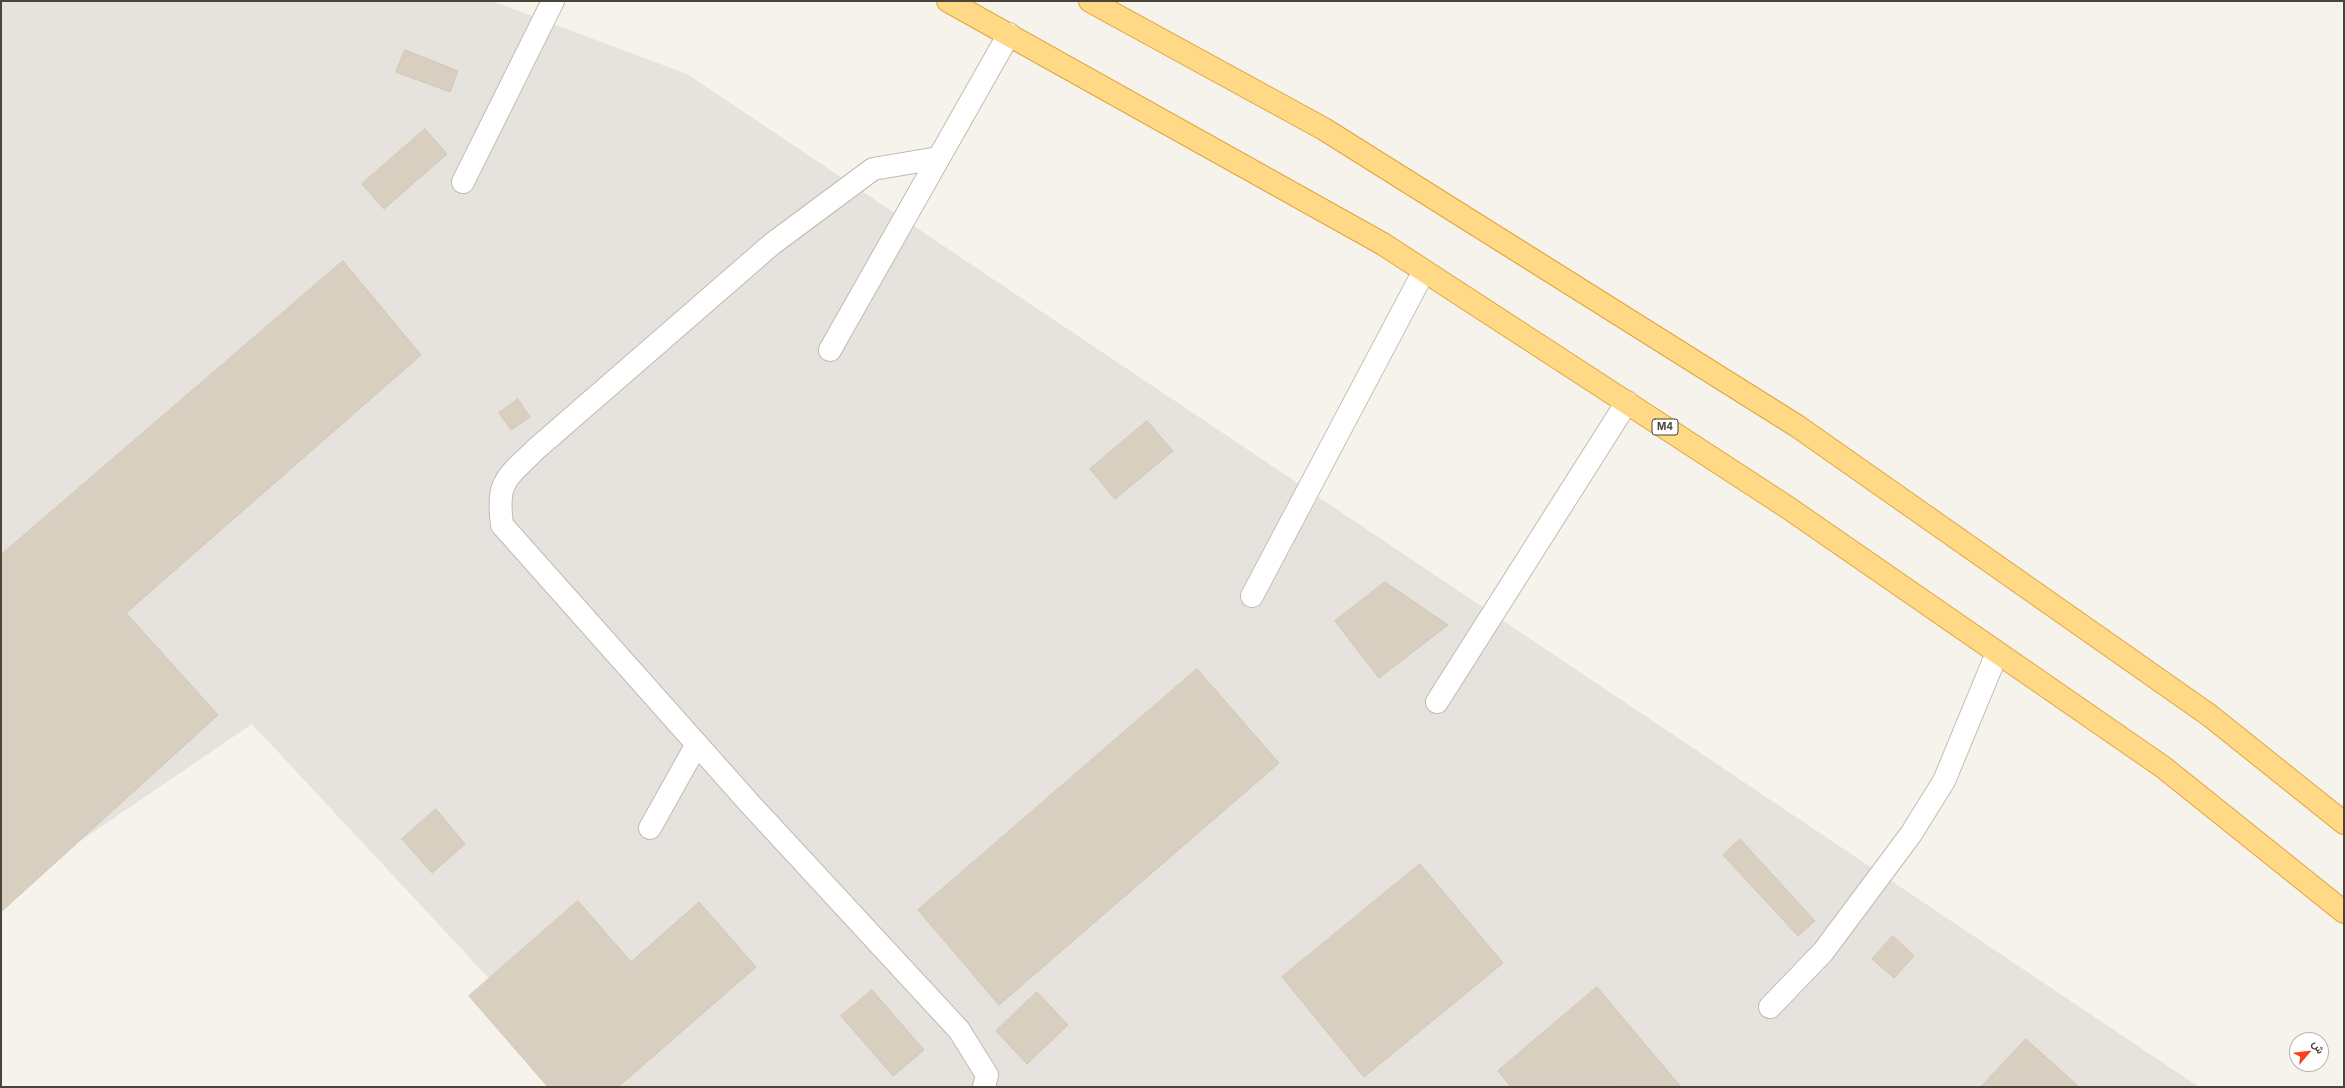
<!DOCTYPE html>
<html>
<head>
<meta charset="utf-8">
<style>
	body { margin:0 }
	#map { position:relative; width:2345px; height:1088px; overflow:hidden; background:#f6f3ec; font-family:Inter,Vazirmatn,sans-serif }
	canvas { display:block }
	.frame { position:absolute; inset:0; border:2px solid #4b4439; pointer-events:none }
	.north { position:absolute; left:2289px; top:1032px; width:40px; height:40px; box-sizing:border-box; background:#fff; border:1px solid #b7b4b0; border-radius:50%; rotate:62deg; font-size:11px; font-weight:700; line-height:16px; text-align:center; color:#4b4439 }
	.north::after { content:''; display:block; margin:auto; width:14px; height:18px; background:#fc3f1d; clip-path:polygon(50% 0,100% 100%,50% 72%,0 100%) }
</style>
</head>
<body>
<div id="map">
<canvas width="2345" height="1088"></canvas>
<div class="frame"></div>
<div class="north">ش</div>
</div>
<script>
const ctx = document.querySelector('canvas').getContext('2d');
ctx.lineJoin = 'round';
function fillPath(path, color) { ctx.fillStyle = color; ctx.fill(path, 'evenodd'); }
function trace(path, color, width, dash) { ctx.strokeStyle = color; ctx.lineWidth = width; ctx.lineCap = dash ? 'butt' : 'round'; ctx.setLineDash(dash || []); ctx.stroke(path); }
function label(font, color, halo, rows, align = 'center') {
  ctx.font = font + ' Inter,sans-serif'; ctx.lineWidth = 3; ctx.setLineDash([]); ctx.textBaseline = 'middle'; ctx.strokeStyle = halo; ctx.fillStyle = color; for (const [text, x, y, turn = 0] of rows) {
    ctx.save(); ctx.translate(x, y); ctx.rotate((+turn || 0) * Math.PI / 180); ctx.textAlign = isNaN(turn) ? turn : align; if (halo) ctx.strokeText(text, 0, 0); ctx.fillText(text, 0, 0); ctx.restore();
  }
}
fillPath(new Path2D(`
	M 1,1 L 492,1 L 687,74 L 2199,1087 L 590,1087 L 252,724 L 1,895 Z`), '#e6e2dd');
const building = new Path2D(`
	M 405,50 L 458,71 L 450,92 L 396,72 Z
	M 425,129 L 447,154 L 384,209 L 362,184 Z
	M 343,261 L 421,355 L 126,613 L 218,715 L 1,912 L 1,555 Z
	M 518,399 L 530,417 L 511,430 L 499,413 Z
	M 1147,421 L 1173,451 L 1115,499 L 1090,469 Z
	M 1385,582 L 1448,625 L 1379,678 L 1335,621 Z
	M 1197,669 L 1279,763 L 999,1005 L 918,910 Z
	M 436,809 L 465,844 L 432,873 L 402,839 Z
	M 1740,839 L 1815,921 L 1798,936 L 1723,855 Z
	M 1420,864 L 1503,963 L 1364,1077 L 1282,977 Z
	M 578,901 L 631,962 L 699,902 L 756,967 L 618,1087 L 548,1087 L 469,996 Z
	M 1893,936 L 1914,956 L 1894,978 L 1872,959 Z
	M 1597,987 L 1680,1086 L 1511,1087 L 1498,1071 Z
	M 872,990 L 924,1050 L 893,1076 L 841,1016 Z
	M 1037,992 L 1068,1025 L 1027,1064 L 996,1031 Z
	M 2026,1039 L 2079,1087 L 1981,1087 Z`);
fillPath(building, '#d8cfc1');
trace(building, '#d3c7b4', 1);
const service = new Path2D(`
	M 938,158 L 873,169 L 772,244 L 536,449 C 507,478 496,480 502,525 L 751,805 L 959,1030 L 987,1075 L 984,1087
	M 463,182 L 553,1
	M 830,350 L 1009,34
	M 1252,596 L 1424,271
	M 1437,702 L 1627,402
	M 650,828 L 697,744
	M 1770,1007 L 1823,952 L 1911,834 L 1944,781 L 1997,653`);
const trunk = new Path2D(`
	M 948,1 L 1383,244 L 1787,507 L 2163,767 L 2344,912
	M 1090,1 L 1324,129 L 1797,426 L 2209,715 L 2344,823`);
trace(service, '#c2bbae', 24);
trace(trunk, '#e0a43c', 24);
trace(service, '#fff', 22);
trace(trunk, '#ffd985', 22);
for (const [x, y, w] of [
	[1665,427,26]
]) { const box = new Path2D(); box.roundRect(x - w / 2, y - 8, w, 16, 3); ctx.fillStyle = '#fff'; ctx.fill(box); trace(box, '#4b4439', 1); }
label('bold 10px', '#4b4439', null, [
	["M4",1665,427]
]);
</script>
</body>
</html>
